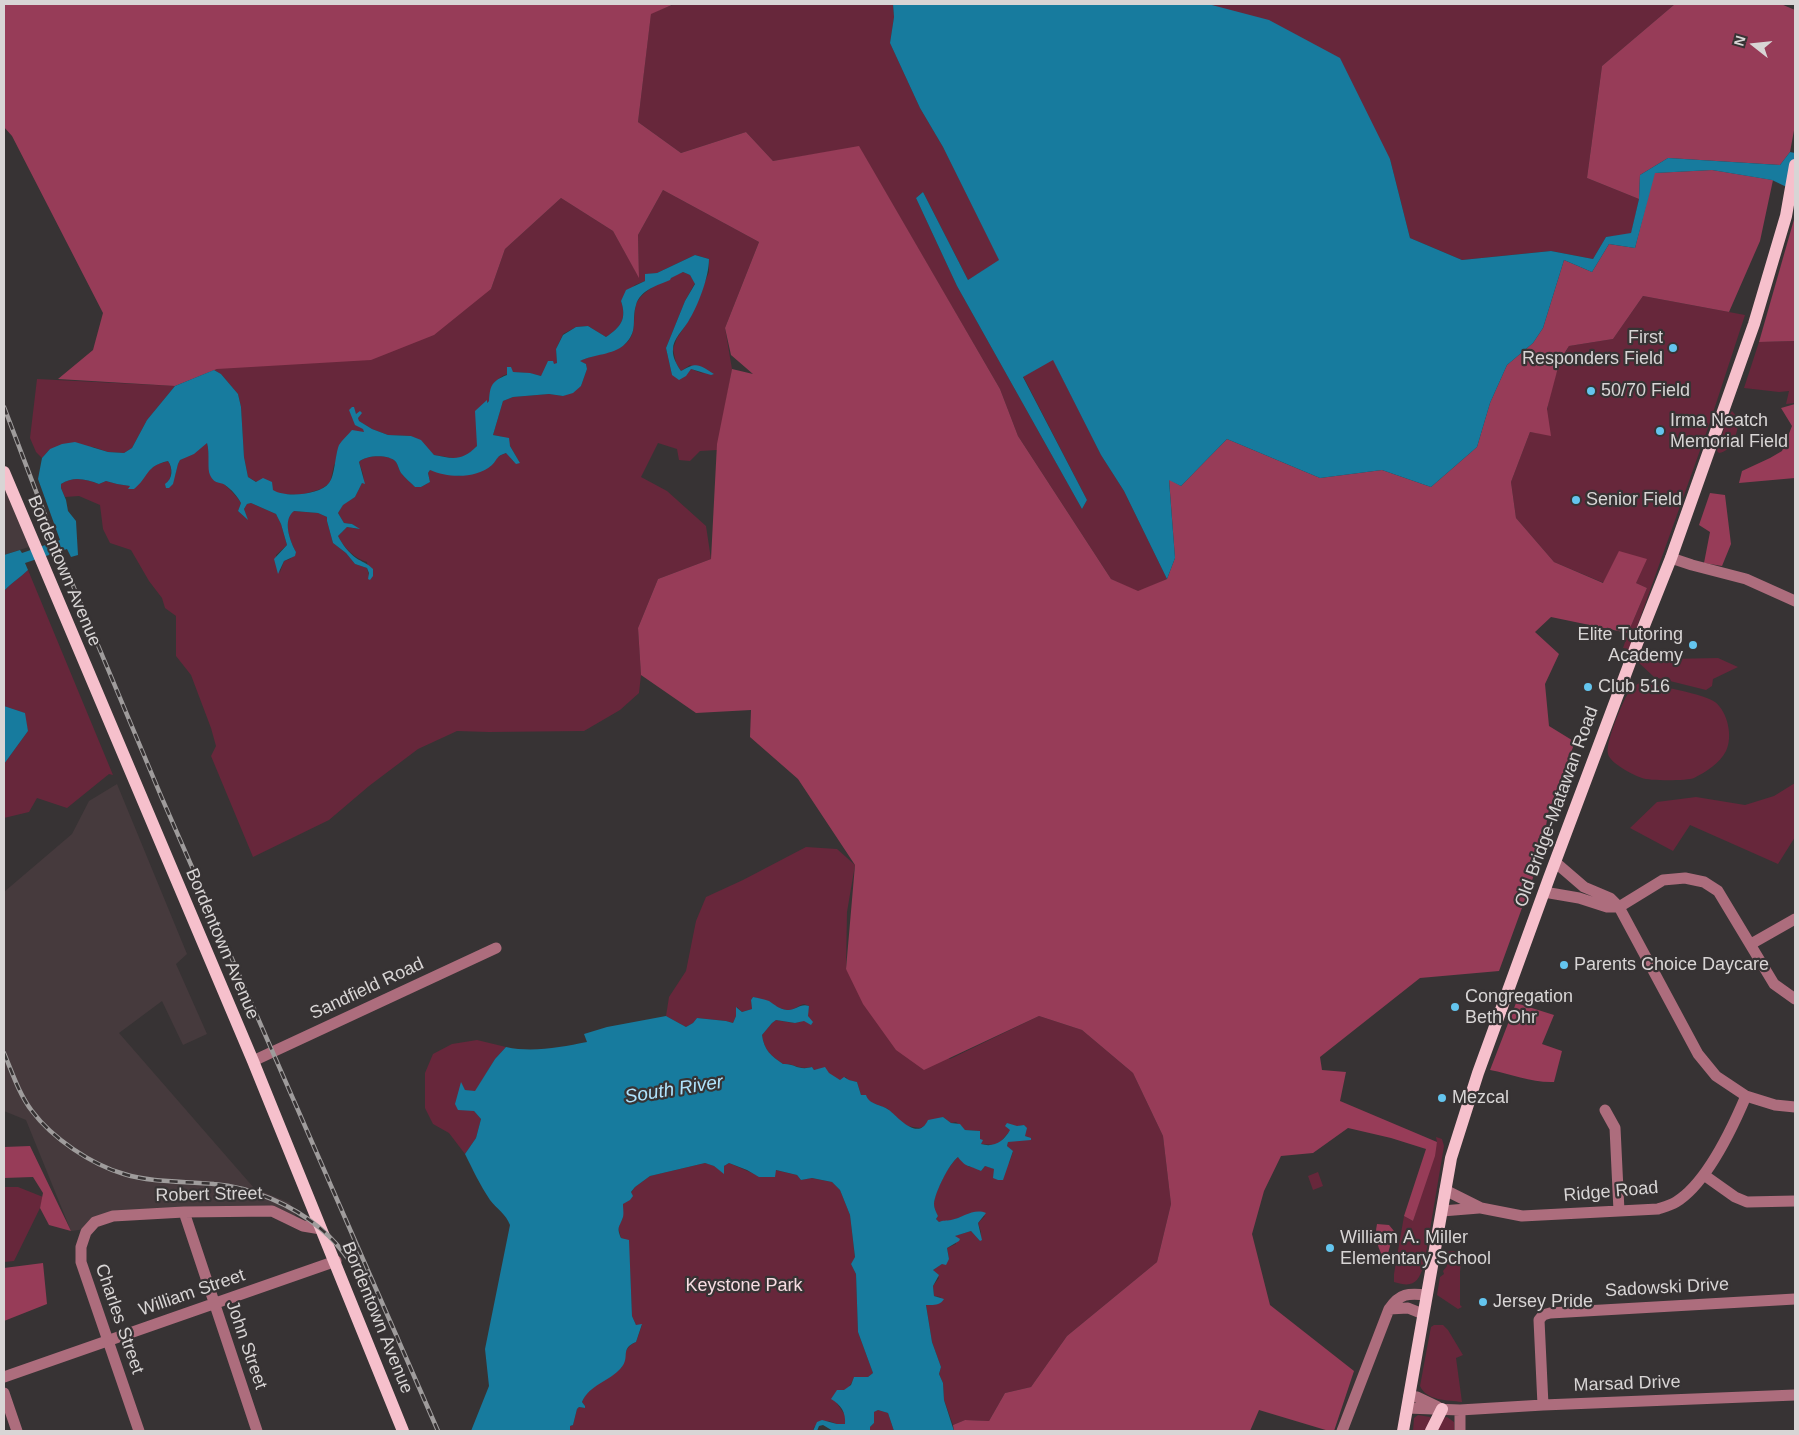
<!DOCTYPE html>
<html>
<head>
<meta charset="utf-8">
<style>
	body { margin:0 }
	#map { position:relative; width:1799px; height:1435px; overflow:hidden; background:#373334; font-family:Helvetica,sans-serif }
	canvas { display:block }
	.frame { position:absolute; inset:0; border:5px solid #d8d5d5; pointer-events:none }
	.north { position:absolute; left:1729px; top:20px; width:50px; height:50px; -webkit-text-stroke:4px #373334; paint-order:stroke; rotate:286deg; font-size:14px; font-weight:700; line-height:20px; text-align:center; color:#d8d5d5 }
	.north::after { content:''; display:block; margin:auto; width:18px; height:22px; background:#d8d5d5; clip-path:polygon(50% 0,100% 100%,50% 72%,0 100%) }
</style>
</head>
<body>
<div id="map">
<canvas width="1799" height="1435"></canvas>
<div class="frame"></div>
<div class="north">N</div>
</div>
<script>
const ctx = document.querySelector('canvas').getContext('2d');
ctx.lineJoin = 'round';
function fillPath(path, color) { ctx.fillStyle = color; ctx.fill(path, 'evenodd'); }
function trace(path, color, width, dash) { ctx.strokeStyle = color; ctx.lineWidth = width; ctx.lineCap = dash ? 'butt' : 'round'; ctx.setLineDash(dash || []); ctx.stroke(path); }
function label(font, color, halo, rows, align = 'center') {
  ctx.font = font + ' Helvetica,sans-serif'; ctx.lineWidth = 4.5; ctx.setLineDash([]); ctx.textBaseline = 'middle'; ctx.strokeStyle = halo; ctx.fillStyle = color; for (const [text, x, y, turn = 0] of rows) {
    ctx.save(); ctx.translate(x, y); ctx.rotate((+turn || 0) * Math.PI / 180); ctx.textAlign = isNaN(turn) ? turn : align; if (halo) ctx.strokeText(text, 0, 0); ctx.fillText(text, 0, 0); ctx.restore();
  }
}
fillPath(new Path2D(`
	M 4,471 L 35,545 L 4,555 Z
	M 117,784 L 187,954 L 176,964 L 207,1034 L 183,1045 L 162,1001 L 119,1033 L 254,1188 L 290,1203 L 301,1228 L 278,1216 L 121,1218 L 86,1229 L 71,1231 L 26,1120 L 4,1111 L 4,892 L 72,834 L 89,801 Z`), '#463a3d');
fillPath(new Path2D(`
	M 675,4 L 893,4 L 894,17 L 890,43 L 920,108 L 943,147 L 1000,261 L 968,280 L 923,192 L 916,198 L 957,286 L 1082,509 L 1087,500 L 1023,376 L 1053,359 L 1101,455 L 1124,491 L 1167,579 L 1138,592 L 1111,579 L 1018,436 L 1000,389 L 859,147 L 773,161 L 746,132 L 681,153 L 638,122 L 651,13 Z
	M 1208,4 L 1675,4 L 1602,66 L 1587,178 L 1639,199 L 1631,234 L 1606,237 L 1593,259 L 1551,251 L 1462,260 L 1410,238 L 1390,159 Z
	M 663,190 L 759,242 L 725,328 L 732,369 L 717,450 L 700,451 L 690,461 L 679,460 L 677,449 L 658,443 L 641,477 L 667,491 L 706,526 L 711,559 L 658,579 L 638,628 L 641,675 L 639,693 L 620,710 L 584,731 L 489,732 L 457,731 L 418,749 L 369,786 L 329,820 L 253,857 L 211,756 L 216,746 L 211,728 L 191,675 L 176,656 L 176,616 L 165,608 L 162,598 L 149,581 L 131,550 L 110,543 L 103,529 L 100,505 L 79,496 L 65,497 L 61,488 L 61,484 C 73,476 86,479 99,484 L 106,481 L 117,484 L 131,486 L 155,465 L 168,461 C 174,470 170,479 166,488 L 175,475 L 178,464 L 180,460 L 207,442 L 210,460 L 209,469 C 219,481 233,490 241,503 L 238,511 L 247,519 L 244,509 L 247,504 L 251,503 L 276,514 L 281,524 L 287,545 L 276,555 L 280,572 L 284,561 L 290,559 L 296,552 C 290,541 282,520 293,511 L 318,513 L 327,517 L 327,521 L 333,543 L 346,553 L 355,564 L 367,568 L 370,580 L 367,562 C 354,558 344,548 338,536 L 347,527 L 359,529 L 352,524 L 344,523 L 338,513 L 343,504 L 355,497 L 362,483 L 364,483 L 363,474 L 359,462 C 366,455 389,454 396,462 C 398,465 399,470 401,473 C 405,478 411,483 415,487 L 421,487 L 430,482 L 428,473 L 430,470 L 459,476 L 493,464 C 496,458 499,455 507,453 L 513,461 L 520,463 L 510,446 L 503,437 L 493,435 L 503,401 L 513,397 L 549,394 L 563,396 L 581,386 L 587,369 L 586,364 L 579,361 C 591,356 615,351 624,345 C 638,335 632,319 636,305 C 640,291 670,276 683,272 L 690,275 L 695,283 L 685,301 L 666,348 L 672,375 L 691,369 L 704,374 L 690,365 L 681,371 L 676,363 L 673,349 L 677,338 L 689,320 L 709,272 L 709,259 L 695,255 L 657,273 L 649,274 L 645,281 L 635,285 L 621,301 C 627,319 621,327 606,337 L 588,326 L 576,327 L 563,334 L 556,349 L 557,363 L 541,376 C 517,369 491,370 489,401 L 487,403 L 477,437 L 477,446 L 469,454 L 459,459 L 434,455 L 411,436 L 388,435 L 372,429 L 359,421 L 352,407 L 365,432 L 334,465 L 330,483 L 321,489 L 301,495 L 278,494 L 248,477 L 244,457 L 241,407 L 238,394 L 221,374 L 214,370 L 491,289 L 505,249 L 561,198 L 613,231 L 639,277 L 638,235 Z
	M 1643,296 L 1745,315 L 1708,428 L 1629,649 L 1623,648 L 1628,633 L 1647,588 L 1636,583 L 1604,583 L 1554,562 L 1516,518 L 1511,482 L 1530,432 L 1544,434 C 1547,404 1553,372 1569,346 L 1613,339 Z
	M 1795,341 L 1795,403 L 1786,404 L 1789,391 L 1779,392 L 1744,388 L 1759,342 Z
	M 37,379 L 175,386 L 147,420 L 132,448 L 124,453 L 108,452 L 93,447 L 50,449 L 42,458 L 36,452 L 30,438 Z
	M 1732,411 L 1739,419 C 1738,431 1733,451 1719,453 L 1717,451 L 1718,448 L 1727,419 Z
	M 28,570 L 113,775 L 109,774 L 67,808 L 37,798 L 29,812 L 4,818 L 4,764 L 28,731 L 24,713 L 4,706 L 4,591 C 11,583 20,578 28,570 Z
	M 1640,654 L 1668,659 L 1718,658 L 1738,667 L 1713,679 L 1712,686 L 1706,690 L 1654,677 L 1637,661 Z
	M 1642,682 C 1658,686 1704,694 1715,702 C 1728,712 1733,737 1726,751 C 1720,763 1706,772 1694,778 C 1688,781 1648,781 1642,778 C 1633,775 1610,763 1608,754 C 1605,743 1623,700 1630,690 C 1634,686 1637,684 1642,682 Z
	M 1795,783 L 1795,837 L 1778,864 L 1690,825 L 1673,851 L 1630,828 L 1657,802 L 1696,797 L 1745,805 L 1774,796 Z
	M 806,847 L 837,849 L 855,865 L 847,912 L 846,969 L 950,1059 L 1039,1016 L 1082,1030 L 1133,1073 L 1163,1136 L 1171,1204 L 1157,1262 L 1067,1336 L 1031,1387 L 1005,1393 L 989,1421 L 965,1420 L 953,1425 L 944,1400 L 943,1383 L 939,1374 L 941,1367 L 932,1342 L 926,1305 L 941,1297 L 934,1296 L 933,1286 L 939,1278 L 933,1270 L 949,1259 L 947,1248 L 956,1244 L 954,1236 L 971,1231 L 980,1241 L 981,1232 L 978,1223 L 985,1216 L 973,1213 L 949,1221 L 939,1222 L 936,1219 L 938,1216 C 936,1212 934,1209 934,1205 C 934,1192 949,1164 959,1156 L 969,1167 L 975,1167 L 981,1171 L 985,1166 L 995,1169 L 1009,1163 L 1013,1152 L 1007,1146 L 1008,1142 L 1029,1137 L 1025,1136 L 1024,1125 C 1011,1126 1006,1137 997,1145 L 980,1144 L 980,1131 L 965,1130 L 956,1122 L 951,1123 L 943,1117 L 920,1128 L 907,1126 L 900,1122 L 888,1109 L 870,1102 L 861,1095 L 857,1082 L 848,1080 L 846,1077 L 840,1081 L 821,1069 L 814,1070 L 812,1067 C 799,1070 794,1063 783,1064 C 771,1056 764,1050 762,1035 L 772,1023 L 776,1020 C 794,1023 806,1028 809,1006 L 804,1004 C 799,1005 794,1010 789,1010 C 781,1011 764,999 753,997 L 751,1000 L 752,1009 L 742,1012 L 737,1007 L 736,1016 L 733,1023 L 726,1021 L 697,1018 L 693,1023 L 686,1027 L 666,1016 L 669,997 L 686,971 L 696,921 L 706,897 L 743,880 Z
	M 477,1040 L 506,1047 L 495,1059 L 475,1092 L 465,1090 L 461,1083 L 474,1111 L 481,1119 L 476,1138 L 465,1154 L 449,1133 L 433,1124 L 425,1108 L 425,1073 L 433,1054 L 452,1044 Z
	M 1436,1137 L 1442,1139 L 1444,1146 L 1424,1265 C 1418,1283 1413,1288 1394,1282 L 1394,1274 L 1404,1216 L 1413,1221 L 1437,1142 Z
	M 705,1163 L 714,1166 L 724,1173 L 724,1166 L 729,1163 L 759,1176 L 775,1170 L 797,1175 L 801,1180 L 811,1178 L 832,1182 L 840,1190 L 850,1215 L 855,1258 L 851,1264 L 856,1274 L 858,1332 L 873,1373 L 868,1377 L 854,1377 C 851,1387 843,1393 836,1402 L 845,1415 L 845,1424 L 837,1424 L 829,1421 L 814,1427 L 813,1431 L 570,1431 L 570,1426 L 573,1425 L 577,1409 L 579,1407 L 584,1408 L 585,1406 L 582,1402 C 588,1387 609,1376 622,1367 C 624,1355 625,1347 636,1342 L 642,1325 L 636,1325 L 632,1316 L 630,1269 L 625,1239 L 621,1238 L 618,1227 L 623,1218 L 623,1204 L 635,1187 L 650,1176 Z
	M 1318,1172 L 1323,1186 L 1313,1190 L 1308,1176 Z
	M 4,1187 L 18,1187 L 43,1197 L 40,1208 L 14,1261 L 4,1262 Z
	M 1453,1251 L 1464,1255 L 1466,1259 L 1461,1264 L 1460,1272 L 1460,1305 L 1462,1307 L 1458,1309 L 1437,1295 L 1440,1277 L 1444,1274 L 1443,1271 L 1447,1266 L 1444,1260 L 1447,1252 Z
	M 1434,1325 L 1443,1325 L 1448,1330 L 1463,1355 L 1456,1358 L 1462,1402 C 1447,1400 1427,1401 1420,1386 L 1430,1332 L 1431,1327 Z
	M 878,1410 L 888,1413 L 894,1431 L 870,1431 L 870,1427 L 874,1423 L 874,1412 Z
	M 1418,1415 L 1430,1417 L 1431,1421 L 1427,1431 L 1413,1431 L 1414,1418 Z
	M 1447,1417 L 1454,1422 L 1454,1431 L 1435,1431 L 1443,1418 Z`), '#67273b');
fillPath(new Path2D(`
	M 4,4 L 674,4 L 651,14 L 638,122 L 681,153 L 746,132 L 773,161 L 859,146 L 1000,389 L 1018,436 L 1111,579 L 1138,591 L 1167,579 L 1175,558 L 1169,479 L 1181,486 L 1227,439 L 1320,478 L 1382,470 L 1431,487 L 1477,447 L 1490,403 L 1507,365 L 1533,343 L 1543,328 L 1564,260 L 1592,272 L 1609,244 L 1635,248 L 1654,173 L 1712,170 L 1773,180 L 1760,241 L 1729,312 L 1643,296 L 1613,339 L 1569,346 L 1560,360 L 1547,409 L 1551,436 L 1530,432 L 1511,482 L 1516,518 L 1554,562 L 1603,583 L 1619,551 L 1647,559 L 1636,583 L 1647,588 L 1628,633 L 1551,617 L 1535,632 L 1559,654 L 1545,684 L 1549,726 L 1575,742 L 1548,813 L 1542,853 L 1499,971 L 1420,978 L 1320,1057 L 1322,1070 L 1346,1072 L 1340,1101 L 1437,1142 L 1435,1156 L 1413,1221 L 1404,1216 L 1426,1149 L 1391,1138 L 1348,1128 L 1313,1153 L 1281,1156 L 1264,1191 L 1252,1234 L 1270,1305 L 1354,1371 L 1334,1431 L 1329,1431 L 1259,1410 L 1250,1431 L 954,1431 L 953,1425 L 965,1420 L 989,1421 L 1005,1393 L 1031,1387 L 1067,1336 L 1157,1262 L 1171,1204 L 1163,1136 L 1133,1073 L 1082,1030 L 1039,1016 L 924,1070 L 896,1050 L 863,1004 L 846,969 L 855,865 L 798,779 L 750,737 L 751,710 L 696,713 L 641,675 L 638,628 L 658,579 L 711,559 L 717,444 L 732,369 L 753,374 L 731,355 L 725,328 L 759,242 L 663,190 L 638,235 L 639,278 L 613,231 L 561,198 L 505,249 L 491,289 L 434,335 L 371,360 L 217,369 L 175,386 L 58,379 L 93,350 L 103,313 L 12,136 L 4,127 Z
	M 1675,4 L 1781,4 L 1795,10 L 1795,125 L 1790,152 L 1780,165 L 1668,158 L 1640,175 L 1639,199 L 1587,178 L 1602,66 Z
	M 1795,216 L 1795,341 L 1759,342 Z
	M 1795,404 L 1795,478 L 1739,483 L 1742,471 L 1770,458 L 1782,451 L 1792,426 L 1781,408 Z
	M 1710,493 L 1725,495 L 1731,544 L 1722,566 L 1704,563 L 1710,532 L 1699,525 Z
	M 1516,1003 L 1554,1015 L 1542,1044 L 1562,1051 L 1554,1082 C 1533,1083 1511,1074 1490,1070 Z
	M 30,1146 L 71,1231 L 49,1225 L 40,1208 L 43,1193 L 33,1177 L 4,1178 L 4,1147 Z
	M 1377,1224 L 1389,1225 L 1394,1231 L 1386,1261 C 1378,1250 1374,1237 1377,1224 Z
	M 43,1263 L 47,1304 L 4,1321 L 4,1268 Z`), '#973c58');
fillPath(new Path2D(`
	M 893,4 L 1208,4 L 1269,20 L 1340,58 L 1390,159 L 1410,238 L 1462,260 L 1551,251 L 1593,259 L 1606,237 L 1631,233 L 1639,199 L 1640,175 L 1668,158 L 1780,165 L 1790,152 L 1795,153 L 1795,191 L 1772,180 L 1712,170 L 1655,173 L 1635,248 L 1609,244 L 1592,272 L 1564,260 L 1543,328 L 1533,343 L 1507,365 L 1490,403 L 1477,447 L 1431,487 L 1382,470 L 1320,478 L 1227,439 L 1181,486 L 1169,480 L 1175,558 L 1167,579 L 1124,491 L 1101,455 L 1053,360 L 1023,377 L 1087,500 L 1082,509 L 957,286 L 916,198 L 923,192 L 968,280 L 999,260 L 943,147 L 920,108 L 890,43 L 894,17 Z
	M 695,255 L 709,259 C 709,277 698,306 688,322 C 683,330 673,339 673,349 C 672,357 677,365 681,371 C 697,361 700,365 714,374 L 711,375 L 691,369 L 686,376 L 679,380 L 672,375 L 666,348 L 685,301 L 695,284 L 690,275 L 683,272 L 671,278 L 670,280 C 658,285 640,290 636,305 C 631,321 639,331 624,345 C 613,355 594,354 580,361 L 586,364 L 587,369 L 581,386 L 573,393 L 563,396 L 549,394 L 513,397 L 503,401 L 493,435 L 509,438 L 510,446 L 520,463 L 516,464 L 506,453 C 496,456 498,459 492,465 C 476,479 448,478 430,470 L 428,473 L 430,482 L 421,487 L 415,487 C 411,483 405,478 401,473 C 399,470 398,465 396,462 C 389,454 366,455 359,462 L 365,484 L 362,483 L 355,497 L 343,505 L 338,513 L 344,523 L 352,524 L 360,529 L 347,527 L 338,536 C 342,544 349,553 356,558 C 362,562 367,563 373,569 L 373,576 L 370,580 L 368,579 L 369,573 L 367,568 L 355,564 L 346,553 L 333,543 L 327,521 L 327,517 L 318,513 L 294,511 C 282,520 290,541 296,552 L 295,556 L 284,561 L 278,574 L 274,559 L 287,545 L 281,524 L 276,514 L 251,503 L 247,504 L 244,509 L 248,520 L 238,511 L 241,503 C 238,497 231,489 225,485 C 219,481 215,485 210,475 C 207,469 210,453 207,443 L 194,454 L 180,460 L 178,464 L 173,484 L 169,488 L 166,488 L 165,484 C 173,479 173,468 168,461 C 145,466 149,477 134,489 L 128,489 L 130,486 L 117,484 L 106,481 L 99,484 C 86,479 73,476 61,484 L 61,488 L 66,500 L 68,511 L 76,521 L 78,555 L 71,557 L 67,549 L 25,563 L 28,570 C 20,578 11,583 4,591 L 4,555 L 20,550 L 22,553 L 60,540 L 38,479 L 42,458 L 50,449 L 62,444 L 75,442 L 108,452 L 124,453 L 132,448 L 147,420 L 175,386 L 214,370 L 221,374 L 238,394 L 241,407 L 244,457 L 248,477 L 256,482 L 263,478 L 272,482 L 273,490 C 285,498 320,495 329,483 C 335,476 335,455 339,445 C 342,440 348,435 352,430 L 364,432 L 363,429 L 355,425 L 349,410 L 352,407 L 354,407 L 356,414 L 360,411 L 362,413 L 358,418 L 359,421 L 372,429 L 388,435 L 411,436 L 421,440 L 434,455 C 454,459 462,461 477,446 L 475,411 L 487,400 L 487,403 L 489,401 C 490,385 492,381 507,375 L 507,367 L 511,367 L 513,372 L 530,373 L 541,376 L 548,361 L 553,361 L 554,364 L 557,363 L 556,349 L 563,335 L 576,327 L 588,326 L 606,337 C 621,327 627,319 621,301 L 626,290 L 645,281 L 645,274 L 657,273 Z
	M 4,706 L 25,713 L 28,731 L 4,764 Z
	M 753,997 C 758,998 764,999 769,1001 C 775,1005 779,1009 787,1010 C 795,1011 800,1003 809,1006 L 808,1016 L 813,1022 L 811,1025 L 804,1021 L 795,1023 L 776,1020 L 772,1023 L 762,1035 C 764,1050 771,1056 783,1064 C 794,1063 798,1071 812,1067 L 814,1070 L 825,1067 L 829,1073 L 840,1080 L 844,1077 L 849,1080 L 857,1082 L 861,1095 L 866,1095 C 869,1105 881,1104 889,1110 C 898,1117 918,1142 928,1120 L 943,1117 L 951,1123 L 960,1124 L 965,1130 L 980,1131 L 980,1139 L 983,1140 L 981,1144 C 994,1148 1004,1141 1010,1130 L 1005,1126 L 1007,1123 L 1017,1126 L 1024,1125 L 1027,1128 L 1025,1136 L 1031,1138 L 1031,1140 L 1008,1142 L 1007,1146 L 1013,1151 L 1003,1180 L 998,1180 L 993,1178 L 994,1169 L 985,1166 L 981,1171 C 969,1165 966,1168 958,1157 C 949,1164 935,1192 934,1204 C 934,1208 936,1212 938,1216 L 936,1219 L 939,1222 C 943,1220 946,1221 951,1220 C 963,1218 973,1208 986,1213 L 978,1223 L 982,1240 L 980,1241 L 971,1231 L 955,1236 L 960,1239 L 959,1241 L 947,1248 L 949,1259 L 946,1265 L 942,1264 L 933,1270 L 939,1275 L 933,1286 L 934,1296 L 944,1299 C 940,1306 933,1305 926,1305 L 932,1342 L 941,1367 L 939,1374 L 943,1383 L 944,1400 L 954,1431 L 894,1431 L 888,1413 L 878,1410 L 874,1412 L 874,1423 L 870,1427 L 870,1431 L 833,1431 L 823,1425 L 819,1426 L 817,1431 L 813,1431 L 817,1422 L 822,1420 L 837,1424 L 845,1424 C 846,1412 841,1405 831,1399 L 837,1390 L 844,1390 L 851,1385 L 854,1377 L 868,1377 L 873,1373 L 858,1332 L 856,1274 L 851,1264 L 855,1257 L 850,1215 L 840,1190 L 832,1182 L 812,1178 L 801,1180 L 797,1175 L 776,1170 L 775,1177 L 759,1177 L 747,1170 L 729,1163 L 724,1166 L 724,1174 L 714,1166 L 705,1163 L 650,1176 L 635,1187 L 631,1192 L 633,1196 L 630,1200 L 623,1204 C 623,1208 624,1214 623,1217 C 620,1227 616,1226 621,1238 L 629,1240 L 632,1316 L 636,1325 L 642,1324 L 636,1342 C 619,1349 631,1357 621,1368 C 610,1381 589,1385 582,1402 L 585,1406 L 585,1408 L 579,1407 L 577,1409 L 573,1425 L 570,1426 L 570,1431 L 471,1431 L 489,1386 L 485,1349 L 510,1225 C 506,1214 497,1209 490,1200 C 480,1185 473,1170 465,1154 L 476,1138 L 481,1119 L 474,1111 L 458,1110 L 455,1104 L 461,1082 L 465,1090 L 475,1091 L 495,1059 L 506,1047 C 533,1053 561,1047 587,1042 L 584,1034 L 607,1027 L 666,1016 L 686,1027 L 693,1023 L 697,1018 L 726,1021 L 733,1023 L 736,1016 L 736,1007 L 742,1012 L 752,1009 L 751,1000 Z`), '#177b9e');
trace(new Path2D(`
	M 1671,558 L 1692,565 L 1746,579 L 1795,601
	M 1555,862 L 1584,887 L 1610,898 L 1619,907 L 1698,1054 L 1716,1076 L 1746,1096 L 1775,1105 L 1795,1107
	M 1544,892 L 1579,898 L 1607,907 L 1619,907 L 1663,880 L 1685,878 L 1704,882 L 1718,891 L 1774,984 L 1795,999
	M 1751,944 L 1795,919
	M 253,1061 L 496,948
	M 1605,1110 L 1615,1128 L 1619,1211
	M 1704,1175 L 1735,1197 L 1747,1202 L 1795,1201
	M 1445,1190 L 1481,1208 L 1522,1216 L 1658,1209 C 1664,1207 1671,1205 1676,1202 C 1707,1183 1732,1129 1746,1096
	M 1442,1211 L 1479,1208
	M 184,1212 L 257,1431
	M 1389,1309 L 1408,1308 L 1423,1314
	M 4,1377 L 336,1261
	M 4,1393 L 17,1431
	M 1409,1396 L 1417,1397 L 1438,1407
	M 1543,1405 L 1539,1320 L 1543,1315 L 1550,1313 L 1795,1299
	M 1407,1408 L 1460,1410 L 1543,1405 L 1795,1395
	M 1460,1410 L 1460,1431
	M 139,1431 L 81,1262 L 81,1247 L 86,1232 L 95,1222 L 113,1216 L 184,1212 L 272,1211 L 303,1226 L 321,1229
	M 1342,1431 L 1389,1309 C 1400,1293 1408,1293 1427,1295`), '#ad6d7d', 11);
trace(new Path2D(`
	M 4,472 L 253,1061 L 403,1431
	M 1403,1431 L 1451,1158 L 1478,1073 L 1549,878 L 1638,641 L 1671,558 L 1754,324 L 1786,216 L 1795,165
	M 1431,1431 L 1442,1409`), '#f6c0cc', 12);
const rail = new Path2D(`
	M 4,407 L 59,552 L 161,796 L 438,1431
	M 4,1053 C 12,1072 19,1094 32,1111 C 52,1138 92,1165 124,1174 C 153,1183 185,1181 214,1184 C 251,1187 293,1205 321,1229 C 345,1249 359,1275 374,1302`);
trace(rail, '#9f9c9c', 4.5);
trace(rail, '#373334', 2.5, [8]);
for (const [x, y, r, color] of [
	[1673,348,5,"#64c5ee"],
	[1591,391,5,"#64c5ee"],
	[1660,431,5,"#64c5ee"],
	[1576,500,5,"#64c5ee"],
	[1693,645,5,"#64c5ee"],
	[1588,687,5,"#64c5ee"],
	[1564,965,5,"#64c5ee"],
	[1455,1007,5,"#64c5ee"],
	[1442,1098,5,"#64c5ee"],
	[1330,1248,5,"#64c5ee"],
	[1483,1302,5,"#64c5ee"]
]) { const dot = new Path2D(); dot.arc(x, y, r, 0, 2 * Math.PI); ctx.fillStyle = color; ctx.fill(dot); trace(dot, '#373334', 2); }
label('18px', '#d8d5d5', '#373334', [
	["First",1663,338,"right"],
	["Responders Field",1663,359,"right"],
	["50/70 Field",1601,391],
	["Irma Neatch",1670,421],
	["Memorial Field",1670,442],
	["Senior Field",1586,500],
	["Elite Tutoring",1683,635,"right"],
	["Academy",1683,656,"right"],
	["Club 516",1598,687],
	["Parents Choice Daycare",1574,965],
	["Congregation",1465,997],
	["Beth Ohr",1465,1018],
	["Mezcal",1452,1098],
	["William A. Miller",1340,1238],
	["Elementary School",1340,1259],
	["Jersey Pride",1493,1302]
], 'left');
label('18px', '#d8d5d5', '#373334', [
	["Bordentown Avenue",64,571,67],
	["Old Bridge-Matawan Road",1557,807,-70],
	["Bordentown Avenue",222,944,67],
	["Sandfield Road",367,989,-25],
	["Ridge Road",1611,1192,-5],
	["Robert Street",209,1195,-1],
	["Sadowski Drive",1667,1288,-3],
	["William Street",192,1293,-19],
	["Bordentown Avenue",377,1318,68],
	["Charles Street",119,1319,71],
	["John Street",246,1345,71],
	["Marsad Drive",1627,1384,-2]
]);
label('18px', '#f7dce2', '#373334', [
	["Keystone Park",744,1286]
]);
label('italic 19px', '#b0e3fc', '#373334', [
	["South River",674,1090,-9]
]);
</script>
</body>
</html>
